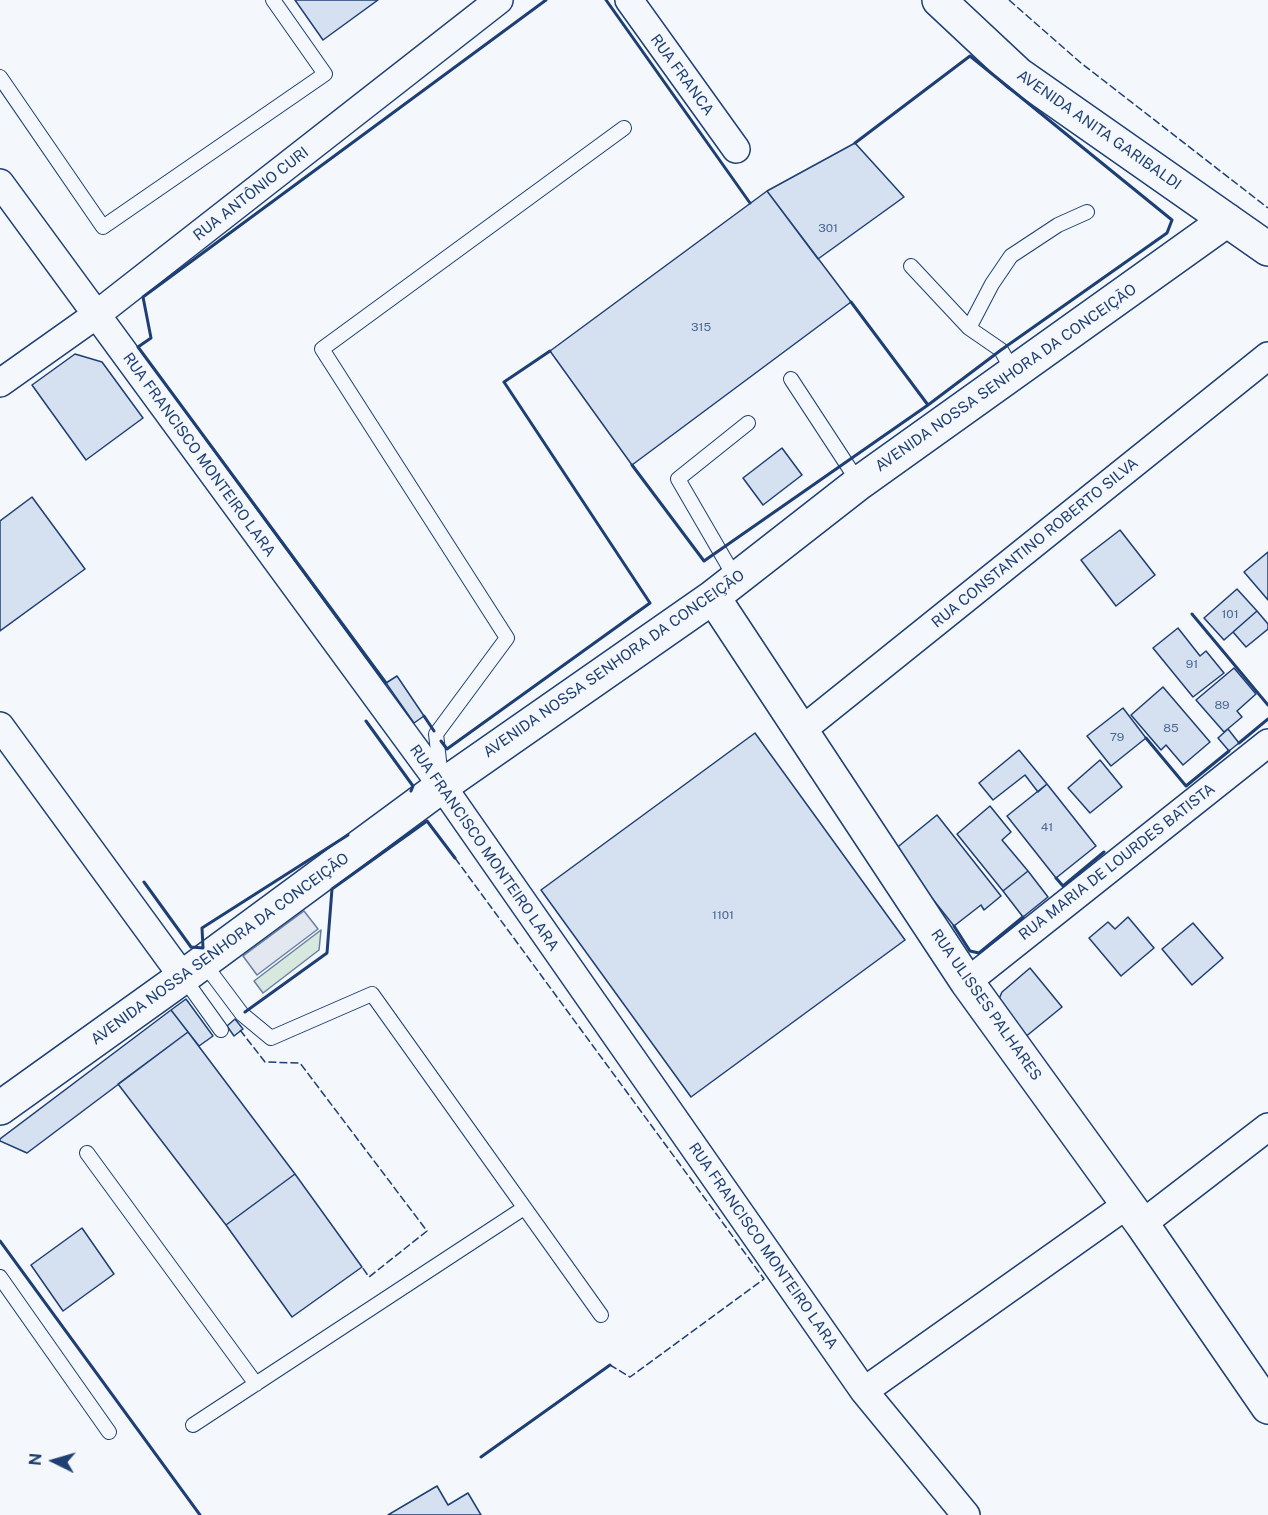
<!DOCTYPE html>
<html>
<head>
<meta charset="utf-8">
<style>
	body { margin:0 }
	#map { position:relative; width:1268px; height:1515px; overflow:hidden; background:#f4f7fb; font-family:"Public Sans",sans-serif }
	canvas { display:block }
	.north { position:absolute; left:24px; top:1431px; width:60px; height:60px; -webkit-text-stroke:4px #f4f7fb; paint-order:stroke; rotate:275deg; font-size:16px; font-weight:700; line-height:24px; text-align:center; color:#1d3f73 }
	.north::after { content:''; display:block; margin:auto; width:21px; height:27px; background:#1d3f73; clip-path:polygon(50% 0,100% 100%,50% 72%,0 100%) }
</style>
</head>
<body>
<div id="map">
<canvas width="1268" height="1515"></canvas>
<div class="north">N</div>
</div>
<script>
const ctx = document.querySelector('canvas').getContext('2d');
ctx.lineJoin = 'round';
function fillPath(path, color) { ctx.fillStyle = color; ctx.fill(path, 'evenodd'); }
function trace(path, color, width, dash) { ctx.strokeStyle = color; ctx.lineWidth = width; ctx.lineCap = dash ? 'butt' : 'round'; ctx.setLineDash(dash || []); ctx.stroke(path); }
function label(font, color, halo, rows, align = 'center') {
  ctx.font = font + ' "Public Sans",sans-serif'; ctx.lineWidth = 4.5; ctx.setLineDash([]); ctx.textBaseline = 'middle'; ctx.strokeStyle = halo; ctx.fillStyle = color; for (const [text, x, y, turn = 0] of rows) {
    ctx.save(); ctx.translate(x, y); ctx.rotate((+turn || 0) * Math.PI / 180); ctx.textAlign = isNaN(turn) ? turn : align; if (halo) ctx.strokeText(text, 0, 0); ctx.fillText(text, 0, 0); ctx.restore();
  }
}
const green = new Path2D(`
	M 321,930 L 319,950 L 263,993 L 254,981 Z`);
fillPath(green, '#d7e8df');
trace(green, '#687fa3', 1.5);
const parking = new Path2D(`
	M 304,911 L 318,929 L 257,975 L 243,956 Z`);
fillPath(parking, '#e3e8f0');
trace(parking, '#687fa3', 1.5);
const building = new Path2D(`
	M 295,0 L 378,0 L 323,40 Z
	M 855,143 L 904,197 L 818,259 L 767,191 Z
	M 767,191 L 851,302 L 632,465 L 550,351 Z
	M 75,354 L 102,362 L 143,418 L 86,460 L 32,385 Z
	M 782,448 L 802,475 L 763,505 L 743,478 Z
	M 32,497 L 85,569 L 0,631 L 0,521 Z
	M 1120,530 L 1155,575 L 1116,606 L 1081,560 Z
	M 1268,552 L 1268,600 L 1244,572 Z
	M 1237,589 L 1257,611 L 1224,640 L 1204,618 Z
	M 1257,611 L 1268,624 L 1268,629 L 1246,647 L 1233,632 Z
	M 1178,628 L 1200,656 L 1206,651 L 1224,673 L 1193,697 L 1153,648 Z
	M 1234,668 L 1256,694 L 1237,711 L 1242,717 L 1224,732 L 1196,700 Z
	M 397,676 L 424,716 L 414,723 L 386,683 Z
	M 1163,687 L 1210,742 L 1183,765 L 1166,745 L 1161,750 L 1131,715 Z
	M 1123,708 L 1146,738 L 1111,766 L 1087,736 Z
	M 1228,729 L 1239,743 L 1229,751 L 1218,738 Z
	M 755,733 L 905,940 L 691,1097 L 541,890 Z
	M 1019,750 L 1047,784 L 1038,792 L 1025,775 L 993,800 L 979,783 Z
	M 1100,760 L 1122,787 L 1090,813 L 1068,788 Z
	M 1047,784 L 1096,846 L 1056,878 L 1007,816 Z
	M 990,806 L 1011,832 L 1002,840 L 1028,871 L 1003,891 L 957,834 Z
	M 937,815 L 1001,896 L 984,910 L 981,905 L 954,926 L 894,850 Z
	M 1028,871 L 1048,897 L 1023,917 L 1003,891 Z
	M 1128,917 L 1154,948 L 1121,976 L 1089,938 L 1108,922 L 1115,929 Z
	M 1193,923 L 1223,958 L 1192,985 L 1162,949 Z
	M 1030,968 L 1062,1007 L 1024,1038 L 999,999 L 1002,992 Z
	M 186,999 L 213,1036 L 199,1046 L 171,1010 Z
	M 171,1010 L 188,1032 L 27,1153 L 0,1141 L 0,1139 Z
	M 235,1019 L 243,1029 L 234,1036 L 227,1026 Z
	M 188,1032 L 295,1174 L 226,1225 L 118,1084 Z
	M 295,1174 L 362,1267 L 292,1317 L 226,1225 Z
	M 82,1228 L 114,1274 L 63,1311 L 31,1265 Z
	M 437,1486 L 448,1505 L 468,1493 L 481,1515 L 388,1515 Z`);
fillPath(building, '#d5e0f0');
trace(building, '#1d3f73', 1.5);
const service = new Path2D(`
	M 0,77 L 103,227 L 325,74 L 273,0
	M 911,266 L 969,328 L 1001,350 L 1014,373
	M 969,328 L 992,284 L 1011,256 L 1058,225 L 1087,212
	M 791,379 L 859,483
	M 736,579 L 678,479 L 748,423
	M 441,778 L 436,734 L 507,638 L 322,349 L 624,128
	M 203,962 L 242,1014 L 271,1038 L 372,994 L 601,1315
	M 183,977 L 221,1030
	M 87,1153 L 256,1384
	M 0,1277 L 109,1432
	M 193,1425 L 524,1208`);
const minor = new Path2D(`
	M 629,0 L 736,149
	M 0,183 L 442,786 L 864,1391 L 966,1515
	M 0,383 L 96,315 L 499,0
	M 0,726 L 183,977
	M 802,730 L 1268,356
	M 967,982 L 1268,743
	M 1142,1224 L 1268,1127
	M 864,1391 L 1128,1204`);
const tertiary = new Path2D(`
	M 939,0 L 1018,74 L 1268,249
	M 713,597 L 967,982 L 1142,1224 L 1268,1407
	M 0,1108 L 183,977 L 442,786 L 713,597 L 859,483 L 1227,220`);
trace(service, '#1d3f73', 16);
trace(minor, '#1d3f73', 30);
trace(tertiary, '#1d3f73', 36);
trace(service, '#f4f7fb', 14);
trace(minor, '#f4f7fb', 27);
trace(tertiary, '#f4f7fb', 33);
trace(new Path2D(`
	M 1009,0 L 1081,63 L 1268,208
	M 455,858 L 764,1279 L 630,1377 L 610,1365
	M 240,1030 L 265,1062 L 300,1063 L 427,1231 L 369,1277 L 362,1267`), '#1d3f73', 1.5, [8, 3]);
trace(new Path2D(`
	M 606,0 L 750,203
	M 855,143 L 970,56 L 1172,220 L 1167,233 L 1001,350 L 928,405
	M 632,465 L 704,561 L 928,405 L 851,302
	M 1192,614 L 1268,705
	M 386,683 L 138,347 L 151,338 L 143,297 L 546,0
	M 424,716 L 434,731
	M 366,721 L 413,786 L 411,791
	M 1146,738 L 1186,786 L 1229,751
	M 441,741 L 447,749 L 650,603 L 504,382 L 550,351
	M 1239,743 L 1268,719
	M 1056,878 L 1063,886 L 1104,852
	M 144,882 L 191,947 L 203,948 L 202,928 L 348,835
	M 954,926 L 970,951 L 979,953 L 1023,917
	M 245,1012 L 327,953 L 332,889 L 427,821 L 455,858
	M 0,1241 L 200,1515
	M 481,1457 L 610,1365`), '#1d3f73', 3);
label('12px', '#4b6792', null, [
	["301",828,228],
	["315",701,327],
	["101",1230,614],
	["91",1192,664],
	["89",1222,705],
	["85",1171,728],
	["79",1117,737],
	["41",1047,827],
	["1101",723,915]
]);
label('15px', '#1d3f73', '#f4f7fb', [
	["RUA FRANCA",682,75,54],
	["AVENIDA ANITA GARIBALDI",1099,130,35],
	["RUA ANTÔNIO CURI",251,194,-38],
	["AVENIDA NOSSA SENHORA DA CONCEIÇÃO",1006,378,-35],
	["RUA FRANCISCO MONTEIRO LARA",199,455,54],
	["RUA CONSTANTINO ROBERTO SILVA",1035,543,-39],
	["AVENIDA NOSSA SENHORA DA CONCEIÇÃO",614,664,-35],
	["RUA FRANCISCO MONTEIRO LARA",484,848,55],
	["RUA MARIA DE LOURDES BATISTA",1117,862,-38],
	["AVENIDA NOSSA SENHORA DA CONCEIÇÃO",220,949,-36],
	["RUA ULISSES PALHARES",986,1005,55],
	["RUA FRANCISCO MONTEIRO LARA",763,1246,55]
]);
</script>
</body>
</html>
